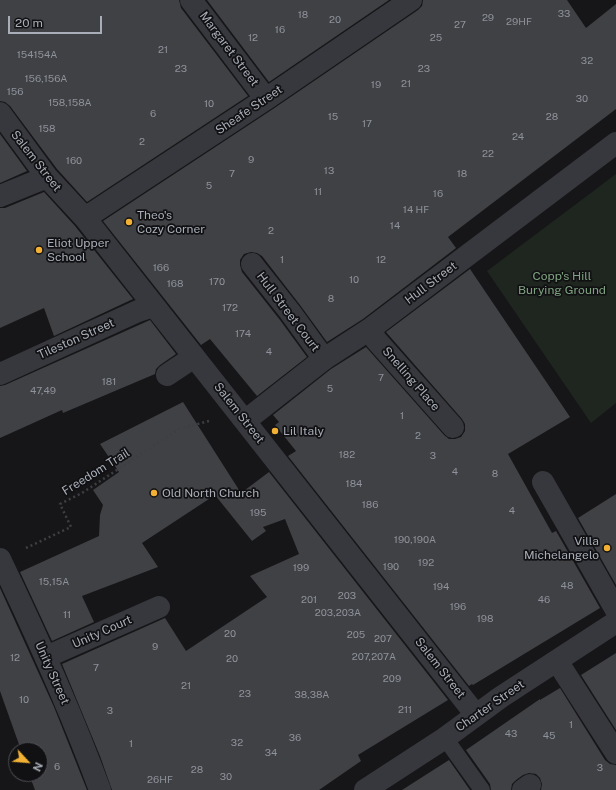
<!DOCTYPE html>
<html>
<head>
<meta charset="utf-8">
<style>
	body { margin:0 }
	#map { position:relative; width:616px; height:790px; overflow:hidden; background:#161618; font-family:"Public Sans",sans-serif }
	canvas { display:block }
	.north { position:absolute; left:8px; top:742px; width:40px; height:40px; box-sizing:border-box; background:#111113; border:1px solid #4d4f55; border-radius:50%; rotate:116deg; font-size:11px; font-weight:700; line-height:16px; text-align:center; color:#a8adb8 }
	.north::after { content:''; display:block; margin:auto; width:14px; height:18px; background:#f2b134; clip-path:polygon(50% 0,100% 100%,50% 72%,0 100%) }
	.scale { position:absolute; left:8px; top:16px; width:94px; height:18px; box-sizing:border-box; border:2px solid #a8adb8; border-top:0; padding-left:5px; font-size:12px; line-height:14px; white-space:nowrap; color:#a8adb8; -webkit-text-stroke:3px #111113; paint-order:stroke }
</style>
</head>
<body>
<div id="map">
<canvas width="616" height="790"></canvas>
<div class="north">N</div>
<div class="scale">20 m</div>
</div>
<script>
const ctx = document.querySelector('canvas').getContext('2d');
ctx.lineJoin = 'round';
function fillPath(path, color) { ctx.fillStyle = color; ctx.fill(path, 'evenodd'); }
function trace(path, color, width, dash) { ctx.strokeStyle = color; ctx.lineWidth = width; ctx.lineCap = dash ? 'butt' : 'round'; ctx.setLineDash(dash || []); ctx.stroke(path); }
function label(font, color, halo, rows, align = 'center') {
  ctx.font = font + ' "Public Sans",sans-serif'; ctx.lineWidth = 3.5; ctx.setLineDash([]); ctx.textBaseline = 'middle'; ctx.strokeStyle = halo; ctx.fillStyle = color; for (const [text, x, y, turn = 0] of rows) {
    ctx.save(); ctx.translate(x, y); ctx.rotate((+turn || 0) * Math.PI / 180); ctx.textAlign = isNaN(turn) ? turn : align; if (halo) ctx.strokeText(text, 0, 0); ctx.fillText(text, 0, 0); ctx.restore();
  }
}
fillPath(new Path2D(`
	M 616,174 L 616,403 L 591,423 L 487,271 Z`), '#1e261f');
fillPath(new Path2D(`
	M 0,0 L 179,0 L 181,8 L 248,96 L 87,202 L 57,169 L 10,106 L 5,102 L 0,101 Z
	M 207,0 L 389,0 L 269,82 Z
	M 423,0 L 567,0 L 586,28 L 616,4 L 616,109 L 448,237 L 456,248 L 363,319 L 327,342 L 300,305 L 262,256 L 257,253 L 251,252 L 244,254 L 240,260 L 240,265 L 242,272 L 280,320 L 307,357 L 257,396 L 210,339 L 201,345 L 103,221 L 273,109 L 418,10 L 422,6 Z
	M 0,134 L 27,171 L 0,183 Z
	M 44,192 L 75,226 L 133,299 L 54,336 L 44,308 L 0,328 L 0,208 L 5,208 Z
	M 470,269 L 570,417 L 508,454 L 552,533 L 556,531 L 600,608 L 473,685 L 472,684 L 469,686 L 288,456 L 296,451 L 275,425 L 279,422 L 273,415 L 331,369 L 366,347 L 444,435 L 449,439 L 455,439 L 461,437 L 465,431 L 465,424 L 462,419 L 386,332 Z
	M 150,320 L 176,354 L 160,365 L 156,369 L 155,374 L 63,413 L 62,410 L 0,438 L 0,386 L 5,385 Z
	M 183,402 L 241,493 L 269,472 L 448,700 L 358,755 L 361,761 L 319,790 L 112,790 L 100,756 L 62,664 L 165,618 L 186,651 L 267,597 L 250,576 L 299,554 L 285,519 L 263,527 L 266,531 L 252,541 L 215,495 L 142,543 L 158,567 L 82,596 L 94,622 L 52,641 L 20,572 L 99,536 L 100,515 L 103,505 L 93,490 L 119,472 L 100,444 Z
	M 616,494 L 616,585 L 578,518 Z
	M 0,588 L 54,707 L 87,790 L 35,790 L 29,774 L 40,774 L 40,750 L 21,750 L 0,691 Z
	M 616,653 L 616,730 L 581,675 Z
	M 560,688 L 605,760 L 610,764 L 616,765 L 616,790 L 541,790 L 542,784 L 540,778 L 536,774 L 529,773 L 523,775 L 516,780 L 512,784 L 511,790 L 491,790 L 490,784 L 466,750 L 540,699 L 540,700 Z
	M 449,760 L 470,790 L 402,790 Z`), '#404145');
trace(new Path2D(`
	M 26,548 L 71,527 L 60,504 L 82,493 L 179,429 L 209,421`), '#3d3f44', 2.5, [2, 3]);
trace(new Path2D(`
	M 445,738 L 482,790`), '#37383d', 16);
trace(new Path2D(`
	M 252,264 L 290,312 L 324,359
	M 167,375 L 194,357
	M 523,790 L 530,785`), '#37383d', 22);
trace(new Path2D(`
	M 191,0 L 266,99
	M 0,113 L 47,177 L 85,218 L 476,715
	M 0,196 L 47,177
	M 85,218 L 266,99 L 411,0
	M 370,329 L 376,340 L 453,427
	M 0,374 L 138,311 L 153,306
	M 245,421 L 324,359 L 370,329 L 616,143
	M 543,482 L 616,610
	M 0,559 C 36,634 71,711 100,790
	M 46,657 L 159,607
	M 557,661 L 616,753
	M 365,790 L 445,738 L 501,697 L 616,622`), '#37383d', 22);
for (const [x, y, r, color] of [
	[129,222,4,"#f2b134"],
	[39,250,4,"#f2b134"],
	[275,431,4,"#f2b134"],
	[154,493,4,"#f2b134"],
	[607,548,4,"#f2b134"]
]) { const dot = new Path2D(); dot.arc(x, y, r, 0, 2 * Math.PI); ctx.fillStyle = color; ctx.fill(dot); trace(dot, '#111113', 1.5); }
label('10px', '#8e929b', null, [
	["33",564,14],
	["18",303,15],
	["29",488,18],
	["20",335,20],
	["29HF",519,22],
	["27",460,25],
	["16",280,30],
	["12",253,38],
	["25",436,38],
	["21",163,50],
	["154154A",37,55],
	["32",587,61],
	["23",181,69],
	["23",424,69],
	["156,156A",46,79],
	["21",406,84],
	["19",376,85],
	["156",15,92],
	["30",582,99],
	["158,158A",70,103],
	["10",209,104],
	["6",153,114],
	["15",333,117],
	["28",552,117],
	["17",367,124],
	["158",47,129],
	["24",518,137],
	["2",142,142],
	["22",488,154],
	["9",251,160],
	["160",74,161],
	["13",329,171],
	["7",232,174],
	["18",462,174],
	["5",209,186],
	["11",318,192],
	["16",438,194],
	["14 HF",416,210],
	["14",395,226],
	["2",271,231],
	["1",282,260],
	["12",381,260],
	["166",161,268],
	["10",354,280],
	["170",217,282],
	["168",175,284],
	["8",331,299],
	["172",230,308],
	["174",243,334],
	["4",269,352],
	["7",381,378],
	["181",109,382],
	["5",330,389],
	["47,49",43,391],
	["1",402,416],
	["2",418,436],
	["182",347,455],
	["3",433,456],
	["4",455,472],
	["8",495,474],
	["184",354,484],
	["186",370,505],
	["4",512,511],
	["195",258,513],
	["190,190A",415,540],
	["192",426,563],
	["190",391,567],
	["199",301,568],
	["15,15A",54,582],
	["48",567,586],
	["194",441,587],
	["203",347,596],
	["201",309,600],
	["46",544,600],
	["196",458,607],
	["203,203A",338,613],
	["11",67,615],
	["198",485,619],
	["20",230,634],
	["205",356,635],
	["207",383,639],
	["9",155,647],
	["207,207A",374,657],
	["12",15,658],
	["20",232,659],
	["7",96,668],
	["209",392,679],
	["21",186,686],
	["23",245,694],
	["38,38A",312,695],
	["10",24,700],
	["211",405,710],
	["3",110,711],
	["1",571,725],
	["43",511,734],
	["45",549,736],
	["36",295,738],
	["32",237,743],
	["1",131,744],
	["34",271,753],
	["6",57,767],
	["3",600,768],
	["28",197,770],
	["30",226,777],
	["26HF",160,780]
]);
label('12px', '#a8adb8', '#111113', [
	["Margaret Street",229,49,53],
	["Sheafe Street",249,110,-34],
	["Salem Street",36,161,52],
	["Hull Street",431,283,-37],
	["Hull Street Court",288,312,53],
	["Tileston Street",76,339,-24],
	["Snelling Place",411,379,49],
	["Salem Street",239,413,52],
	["Freedom Trail",96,472,-32],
	["Unity Court",102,632,-24],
	["Salem Street",440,668,52],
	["Unity Street",52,673,66],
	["Charter Street",490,706,-35]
]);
label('12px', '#a8adb8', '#111113', [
	["Theo's",137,215],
	["Cozy Corner",137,229],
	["Eliot Upper",47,243],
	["School",47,257],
	["Lil Italy",283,431],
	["Old North Church",162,493],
	["Villa",599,541,"right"],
	["Michelangelo",599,555,"right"]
], 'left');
label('12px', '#7fa381', '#111113', [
	["Copp's Hill",562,276],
	["Burying Ground",562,290]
]);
</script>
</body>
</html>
